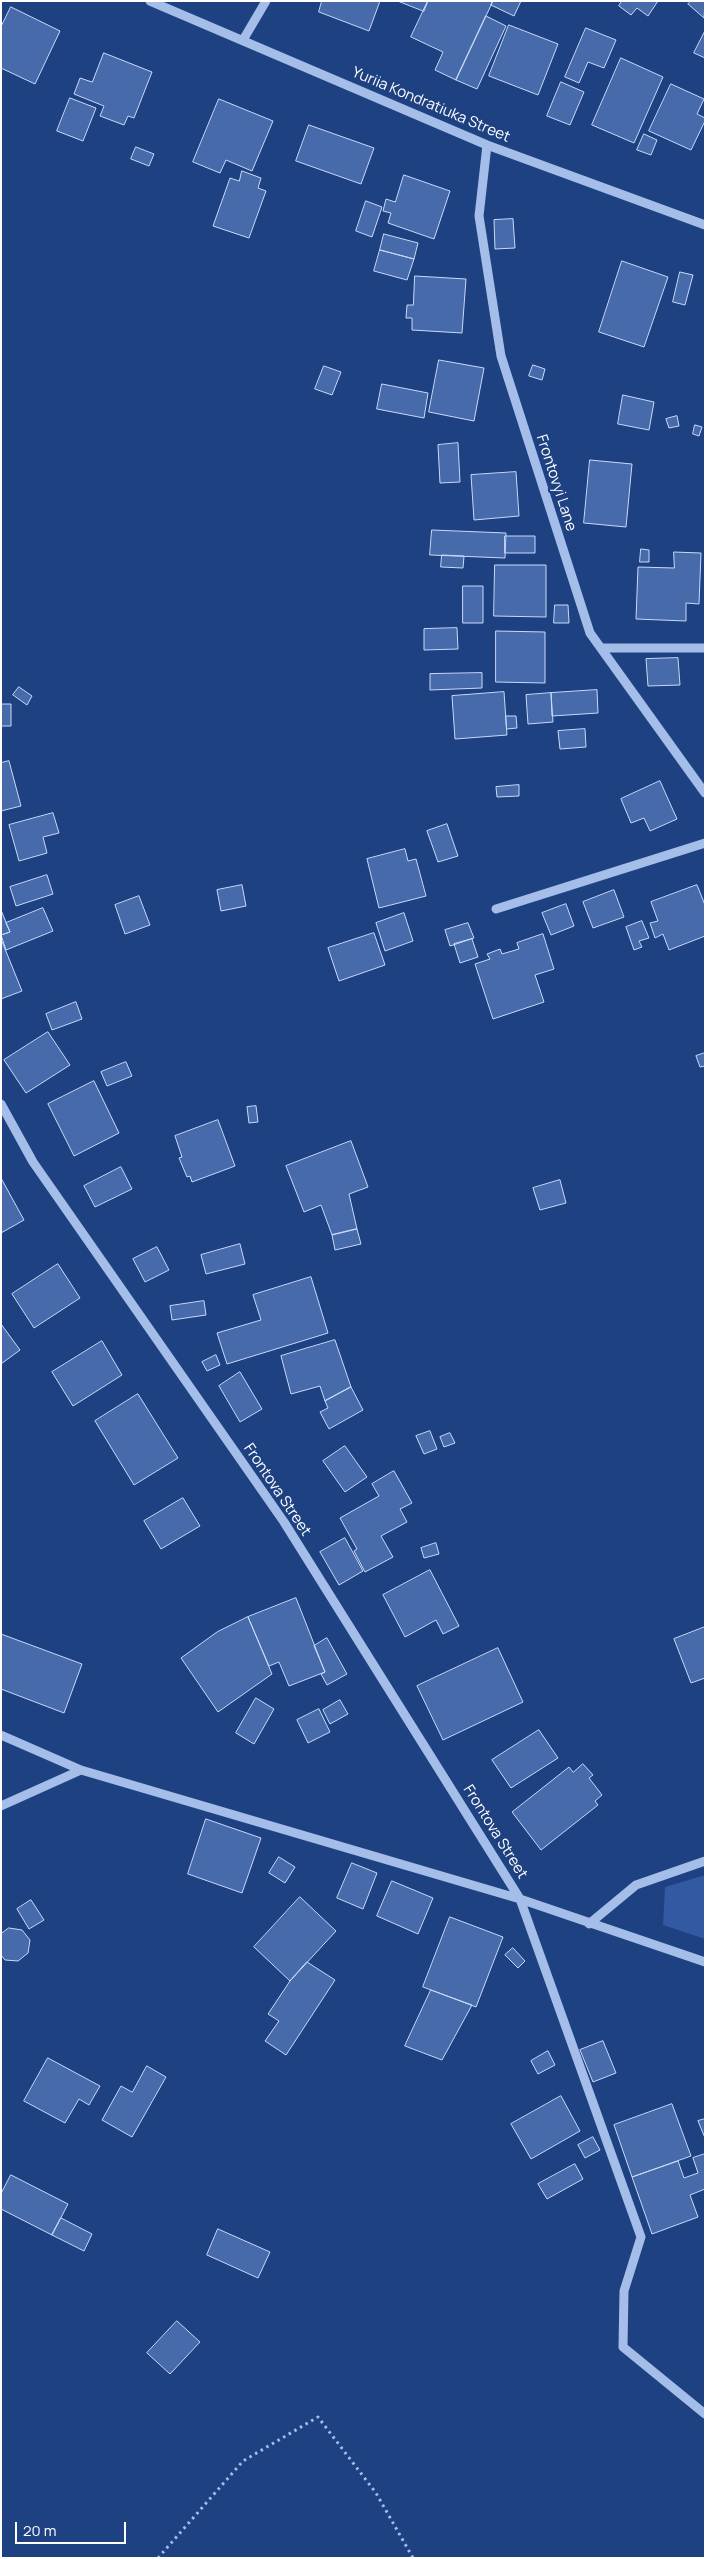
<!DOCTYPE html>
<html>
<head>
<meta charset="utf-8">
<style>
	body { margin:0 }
	#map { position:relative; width:706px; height:2559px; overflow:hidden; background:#1e4182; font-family:Manrope,sans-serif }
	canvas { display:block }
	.frame { position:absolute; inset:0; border:2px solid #fff; pointer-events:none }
	.scale { position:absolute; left:15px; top:2522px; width:111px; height:22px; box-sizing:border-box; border:2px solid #fff; border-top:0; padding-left:6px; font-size:15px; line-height:18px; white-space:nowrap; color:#fff; -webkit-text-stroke:4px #1e4182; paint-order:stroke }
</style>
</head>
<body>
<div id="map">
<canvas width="706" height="2559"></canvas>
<div class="frame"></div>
<div class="scale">20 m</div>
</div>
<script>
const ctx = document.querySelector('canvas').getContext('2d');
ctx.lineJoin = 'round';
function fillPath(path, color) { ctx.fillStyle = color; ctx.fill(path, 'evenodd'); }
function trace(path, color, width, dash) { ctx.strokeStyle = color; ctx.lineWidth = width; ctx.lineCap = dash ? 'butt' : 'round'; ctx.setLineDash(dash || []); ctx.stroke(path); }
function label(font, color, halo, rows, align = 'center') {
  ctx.font = font + ' Manrope,sans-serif'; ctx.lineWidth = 4.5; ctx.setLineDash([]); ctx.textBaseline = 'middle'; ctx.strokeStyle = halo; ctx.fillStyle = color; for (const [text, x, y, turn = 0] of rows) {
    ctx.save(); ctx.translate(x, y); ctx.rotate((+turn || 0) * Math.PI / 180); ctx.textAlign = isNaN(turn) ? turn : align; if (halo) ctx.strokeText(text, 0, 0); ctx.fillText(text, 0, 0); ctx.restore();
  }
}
fillPath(new Path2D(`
	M 705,1875 L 705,1939 L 663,1925 L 665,1887 Z`), '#3259a1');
const building = new Path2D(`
	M 322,1 L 380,1 L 369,31 L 319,12 Z
	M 398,1 L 428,1 L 424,11 Z
	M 428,1 L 493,1 L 456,80 L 435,70 L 443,52 L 411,37 Z
	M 493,1 L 521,1 L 514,16 L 491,5 Z
	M 622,1 L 658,1 L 648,16 L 637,8 L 631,15 L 619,6 Z
	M 691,1 L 705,1 L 704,18 L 688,4 Z
	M 11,7 L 60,31 L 35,84 L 1,68 L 1,27 Z
	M 486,16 L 506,26 L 477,89 L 456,80 Z
	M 509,25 L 558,44 L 538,95 L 489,76 Z
	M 586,28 L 616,40 L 604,68 L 588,62 L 579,83 L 565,77 Z
	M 705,31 L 705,58 L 694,53 Z
	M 104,53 L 152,72 L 134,118 L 128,116 L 124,125 L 100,116 L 104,106 L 74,94 L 80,78 L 92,82 Z
	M 621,58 L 663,77 L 634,143 L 592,125 Z
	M 561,82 L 584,92 L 570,125 L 547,116 Z
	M 671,84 L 704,99 L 697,114 L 705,118 L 705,121 L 691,150 L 649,131 Z
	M 70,98 L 96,108 L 83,141 L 57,131 Z
	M 219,99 L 273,121 L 252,171 L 226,160 L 220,173 L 193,162 Z
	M 309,125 L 374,148 L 361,184 L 296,161 Z
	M 644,134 L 657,140 L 651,155 L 637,150 Z
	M 136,147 L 154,154 L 149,166 L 131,159 Z
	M 242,171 L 261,178 L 258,188 L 266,191 L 249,238 L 213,226 L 230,178 L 239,181 Z
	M 404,175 L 450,191 L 434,239 L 388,223 L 391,213 L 383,211 L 386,199 L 395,202 Z
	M 366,201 L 382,207 L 372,237 L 356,231 Z
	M 513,219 L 515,248 L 495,249 L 494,220 Z
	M 384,234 L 418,243 L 414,259 L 380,250 Z
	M 380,250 L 414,259 L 407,280 L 374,271 Z
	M 622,261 L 668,277 L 644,347 L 599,332 Z
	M 680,272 L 693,275 L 685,305 L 673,302 Z
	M 415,276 L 466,279 L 462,333 L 412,330 L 412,318 L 406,318 L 407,305 L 413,305 Z
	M 439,360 L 484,368 L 474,421 L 429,412 Z
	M 533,365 L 545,369 L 542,380 L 529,376 Z
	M 324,366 L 341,372 L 332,395 L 315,389 Z
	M 382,384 L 428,393 L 424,418 L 377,409 Z
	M 623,395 L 654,402 L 649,430 L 618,424 Z
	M 677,416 L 679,426 L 669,428 L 666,419 Z
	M 695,425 L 702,427 L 699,436 L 693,434 Z
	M 458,443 L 460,482 L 440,483 L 438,445 Z
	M 590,460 L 632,464 L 626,527 L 584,523 Z
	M 516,472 L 519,516 L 474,520 L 471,475 Z
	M 432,530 L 506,533 L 505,558 L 430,555 Z
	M 505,536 L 535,536 L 535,553 L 505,553 Z
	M 641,549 L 649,550 L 649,562 L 640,562 Z
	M 674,552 L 701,553 L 699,604 L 686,603 L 686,621 L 636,619 L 638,567 L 674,568 Z
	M 442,555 L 464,556 L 463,568 L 441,567 Z
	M 495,565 L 546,565 L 546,617 L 494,616 Z
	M 463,586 L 483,586 L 483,623 L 463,623 Z
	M 555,605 L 568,605 L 569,623 L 554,623 Z
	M 457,628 L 458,649 L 424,650 L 424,629 Z
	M 496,631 L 545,632 L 545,683 L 496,682 Z
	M 678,658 L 680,685 L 648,686 L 646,659 Z
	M 482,673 L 482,688 L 430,690 L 430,674 Z
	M 19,687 L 32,696 L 27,705 L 13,695 Z
	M 597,690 L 598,713 L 552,716 L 551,693 Z
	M 504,692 L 507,735 L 455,739 L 452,696 Z
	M 551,693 L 553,722 L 528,724 L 526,695 Z
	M 1,704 L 11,704 L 11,726 L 1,726 Z
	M 506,716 L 516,716 L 517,728 L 507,729 Z
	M 585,729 L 586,747 L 560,749 L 558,731 Z
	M 9,761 L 21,806 L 1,811 L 1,763 Z
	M 660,781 L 677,819 L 650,831 L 644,818 L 631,823 L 621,799 Z
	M 519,785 L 519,796 L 497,797 L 496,787 Z
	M 53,813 L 59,833 L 43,837 L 47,853 L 19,861 L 9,825 Z
	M 447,824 L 458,856 L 438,862 L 427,831 Z
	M 405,849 L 408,861 L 416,859 L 426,896 L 379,908 L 367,859 Z
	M 47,875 L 53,894 L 16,906 L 10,887 Z
	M 242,885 L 246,906 L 221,911 L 217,890 Z
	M 697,885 L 705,905 L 705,936 L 669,950 L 663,934 L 655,938 L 650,923 L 658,921 L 651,902 Z
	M 614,890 L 624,917 L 593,928 L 583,902 Z
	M 139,896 L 150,925 L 125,934 L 115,905 Z
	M 566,904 L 574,926 L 551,935 L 542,913 Z
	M 43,908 L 53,931 L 6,950 L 1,935 L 10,932 L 6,923 Z
	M 1,910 L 10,932 L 1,935 Z
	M 404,913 L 413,941 L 385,951 L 376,923 Z
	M 642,921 L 649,938 L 639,941 L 642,947 L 634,950 L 626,927 Z
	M 468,923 L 474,938 L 450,946 L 445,930 Z
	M 374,933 L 385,965 L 339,981 L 328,948 Z
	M 543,934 L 554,969 L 535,975 L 544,1002 L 493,1019 L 475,964 L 490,959 L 487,954 L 500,949 L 502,954 L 519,949 L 517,943 Z
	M 1,939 L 22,991 L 1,999 Z
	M 472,939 L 478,957 L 460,963 L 454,944 Z
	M 76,1002 L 82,1019 L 52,1030 L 46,1014 Z
	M 48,1032 L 70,1065 L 26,1093 L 4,1060 Z
	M 705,1053 L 705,1066 L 700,1067 L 696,1056 Z
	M 126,1062 L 132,1076 L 107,1086 L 101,1072 Z
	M 94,1081 L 119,1133 L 74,1156 L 48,1104 Z
	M 256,1106 L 258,1122 L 249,1123 L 247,1107 Z
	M 218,1120 L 235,1166 L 192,1182 L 190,1176 L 187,1177 L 179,1158 L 182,1157 L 175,1136 Z
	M 351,1141 L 368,1187 L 349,1194 L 357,1229 L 332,1235 L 321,1205 L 304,1212 L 286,1166 Z
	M 121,1167 L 132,1189 L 95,1207 L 84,1186 Z
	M 1,1178 L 24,1220 L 1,1233 Z
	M 560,1180 L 566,1203 L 540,1210 L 533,1188 Z
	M 357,1229 L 361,1244 L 335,1250 L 332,1235 Z
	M 240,1244 L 245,1264 L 206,1274 L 201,1255 Z
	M 157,1247 L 169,1270 L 145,1282 L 133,1259 Z
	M 58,1264 L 80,1298 L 34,1328 L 12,1294 Z
	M 311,1277 L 328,1333 L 227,1364 L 217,1333 L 261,1320 L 253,1295 Z
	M 204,1301 L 206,1315 L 172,1320 L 170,1306 Z
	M 1,1324 L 20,1350 L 1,1364 Z
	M 335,1340 L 351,1387 L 325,1401 L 320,1386 L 291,1394 L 281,1356 Z
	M 102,1341 L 122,1375 L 73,1406 L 52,1372 Z
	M 216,1355 L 220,1365 L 207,1371 L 202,1362 Z
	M 240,1372 L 262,1409 L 240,1422 L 219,1386 Z
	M 351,1387 L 363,1410 L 329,1429 L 320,1412 L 328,1408 L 325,1401 Z
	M 138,1394 L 178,1458 L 134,1485 L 95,1421 Z
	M 430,1431 L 437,1449 L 424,1454 L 416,1436 Z
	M 450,1433 L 455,1443 L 444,1447 L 440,1437 Z
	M 345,1446 L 367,1477 L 345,1492 L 323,1461 Z
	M 394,1471 L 412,1503 L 400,1509 L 407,1522 L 381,1536 L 393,1557 L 365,1572 L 354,1551 L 357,1549 L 340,1518 L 379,1496 L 372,1484 Z
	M 183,1498 L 200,1526 L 161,1549 L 144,1521 Z
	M 345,1538 L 363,1571 L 339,1585 L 320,1552 Z
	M 436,1543 L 439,1554 L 424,1558 L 421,1548 Z
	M 430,1570 L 459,1626 L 443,1634 L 436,1620 L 405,1637 L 383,1595 Z
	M 296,1598 L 325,1672 L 289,1686 L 279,1662 L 269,1666 L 248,1617 Z
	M 248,1617 L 272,1674 L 218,1712 L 181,1658 L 217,1632 Z
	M 705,1627 L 705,1678 L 691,1683 L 674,1639 Z
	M 1,1634 L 82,1664 L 64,1713 L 1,1689 Z
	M 327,1638 L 347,1674 L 327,1685 L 321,1674 L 325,1672 L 314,1646 Z
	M 498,1648 L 523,1702 L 443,1740 L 417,1686 Z
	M 256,1698 L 274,1709 L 254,1744 L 236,1733 Z
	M 340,1700 L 348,1714 L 330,1724 L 323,1710 Z
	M 319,1709 L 330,1732 L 308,1743 L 297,1720 Z
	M 539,1730 L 558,1758 L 511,1788 L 492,1760 Z
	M 583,1764 L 593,1775 L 589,1778 L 602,1795 L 595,1801 L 598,1805 L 541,1850 L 512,1812 L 569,1767 L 573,1772 Z
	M 206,1819 L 261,1838 L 242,1893 L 188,1874 Z
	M 279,1857 L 295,1867 L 285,1883 L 269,1873 Z
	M 352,1863 L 377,1873 L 363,1909 L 337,1898 Z
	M 392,1881 L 433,1898 L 418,1934 L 377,1916 Z
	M 300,1897 L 336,1931 L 290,1981 L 254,1947 Z
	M 31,1900 L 44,1920 L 29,1929 L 17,1909 Z
	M 450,1917 L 503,1937 L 476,2007 L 423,1987 Z
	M 9,1928 L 22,1930 L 30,1940 L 28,1953 L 18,1961 L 5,1960 L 1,1955 L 1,1934 Z
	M 513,1948 L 525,1961 L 518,1968 L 505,1955 Z
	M 307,1962 L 335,1980 L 286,2055 L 265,2041 L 279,2021 L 268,2014 L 290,1981 Z
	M 431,1990 L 472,2005 L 442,2060 L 405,2046 Z
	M 603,2041 L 616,2073 L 593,2082 L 580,2050 Z
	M 548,2051 L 555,2065 L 538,2074 L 531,2061 Z
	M 48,2058 L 100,2086 L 89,2105 L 79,2099 L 65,2123 L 24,2101 Z
	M 147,2066 L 166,2077 L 132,2137 L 102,2120 L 121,2086 L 132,2092 Z
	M 561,2096 L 580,2131 L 531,2159 L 511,2124 Z
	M 672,2104 L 691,2156 L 632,2177 L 614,2125 Z
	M 705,2119 L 705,2138 L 698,2121 Z
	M 593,2137 L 600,2150 L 585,2158 L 578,2145 Z
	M 705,2154 L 705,2189 L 690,2195 L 698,2217 L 652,2234 L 632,2177 L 678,2161 L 684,2178 L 698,2173 L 693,2158 Z
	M 575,2164 L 583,2179 L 547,2199 L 538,2184 Z
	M 11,2175 L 68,2204 L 52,2235 L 1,2209 L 1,2194 Z
	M 61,2218 L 92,2234 L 84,2251 L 52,2235 Z
	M 218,2229 L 270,2252 L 258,2278 L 207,2255 Z
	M 177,2321 L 200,2342 L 170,2374 L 147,2353 Z`);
fillPath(building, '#476aab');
trace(building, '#c9d9f7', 1);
trace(new Path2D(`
	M 158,2558 L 243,2461 L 318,2417 L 376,2493 L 413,2558`), '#a4bde9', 3, [2.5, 4]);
trace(new Path2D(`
	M 150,1 L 487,145 L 705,225
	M 243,40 L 266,1
	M 487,145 L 479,216 L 501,356 L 590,633 L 705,793
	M 602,648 L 705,648
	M 496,909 L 705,843
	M 1,1104 L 33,1162 L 284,1522 L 520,1899 L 641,2237 L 624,2291 L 623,2347 L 705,2414
	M 1,1735 L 81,1770 L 520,1899 L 705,1962
	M 1,1806 L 81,1770
	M 589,1924 L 636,1885 L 705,1861`), '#a4bde9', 9);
label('15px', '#fff', '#1e4182', [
	["Yuriia Kondratiuka Street",431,105,23],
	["Frontovyi Lane",556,483,72],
	["Frontova Street",277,1490,56],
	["Frontova Street",495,1832,58]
]);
</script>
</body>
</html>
